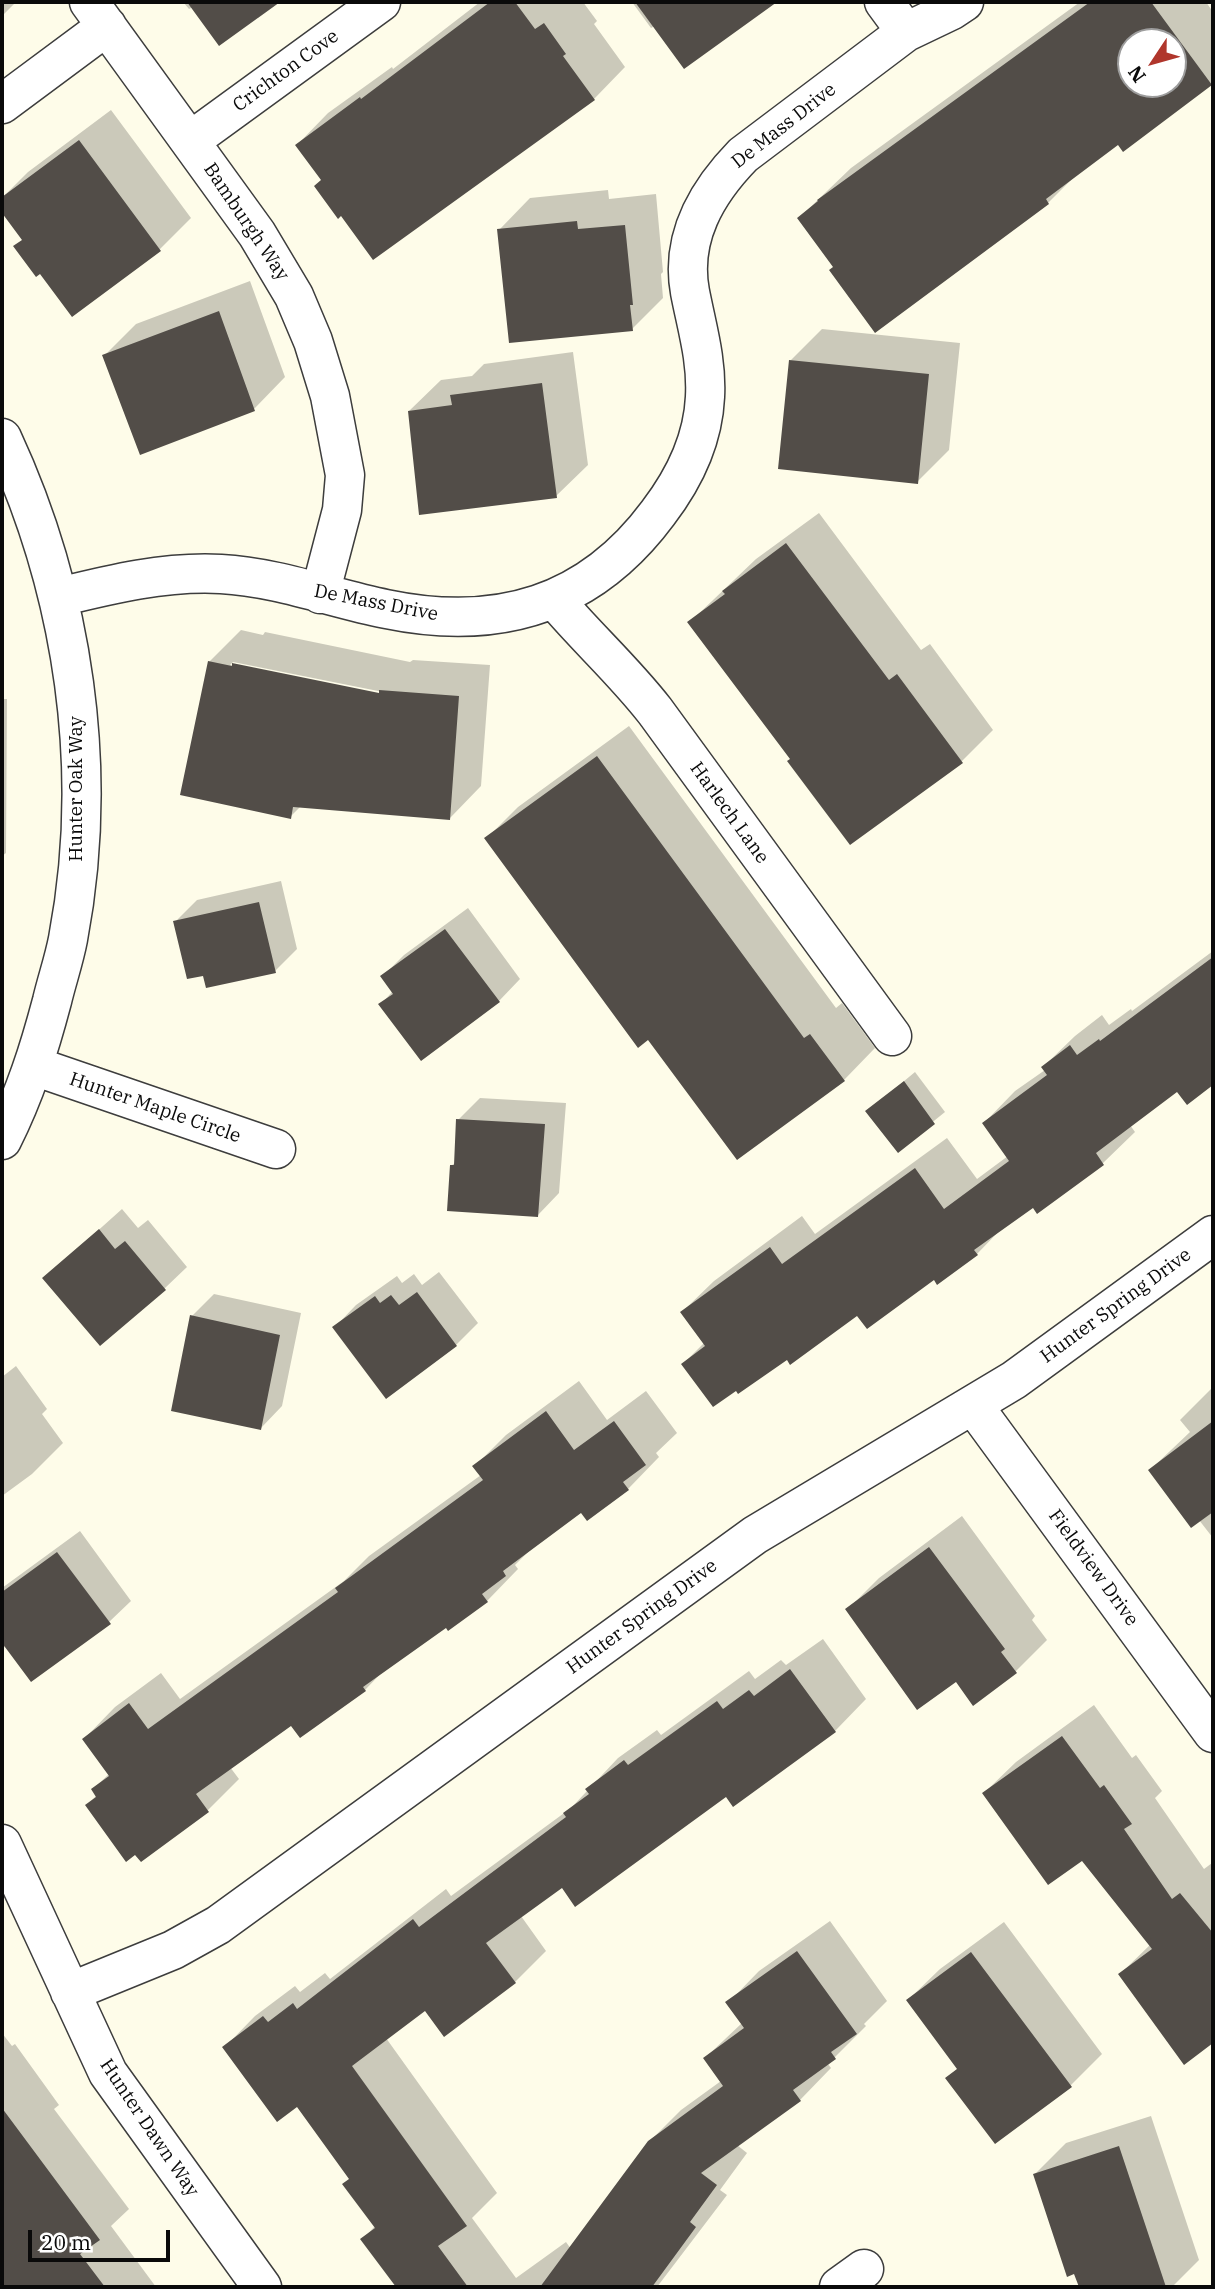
<!DOCTYPE html>
<html>
<head>
<meta charset="utf-8">
<style>
	body { margin:0 }
	#map { position:relative; width:1215px; height:2289px; overflow:hidden; background:#fefce9; font-family:"IBM Plex Serif",serif }
	canvas { display:block }
	.frame { position:absolute; inset:0; border:4px solid #0a0a0a; pointer-events:none }
	.north { position:absolute; left:1117px; top:28px; width:70px; height:70px; box-sizing:border-box; background:#fff; border:2px solid #9d9d9d; border-radius:50%; rotate:234deg; font-size:19px; font-weight:700; line-height:28px; text-align:center; color:#0a0a0a }
	.north::after { content:''; display:block; margin:auto; width:24px; height:32px; background:#b0362c; clip-path:polygon(50% 0,100% 100%,50% 72%,0 100%) }
	.scale { position:absolute; left:28px; top:2230px; width:142px; height:32px; box-sizing:border-box; border:4px solid #0a0a0a; border-top:0; padding-left:9px; font-size:21px; line-height:24px; white-space:nowrap; color:#0a0a0a; -webkit-text-stroke:5px #fff; paint-order:stroke }
</style>
</head>
<body>
<div id="map">
<canvas width="1215" height="2289"></canvas>
<div class="frame"></div>
<div class="north">N</div>
<div class="scale">20 m</div>
</div>
<script>
const ctx = document.querySelector('canvas').getContext('2d');
ctx.lineJoin = 'round';
function fillPath(path, color) { ctx.fillStyle = color; ctx.fill(path, 'evenodd'); }
function trace(path, color, width, dash) { ctx.strokeStyle = color; ctx.lineWidth = width; ctx.lineCap = dash ? 'butt' : 'round'; ctx.setLineDash(dash || []); ctx.stroke(path); }
function label(font, color, halo, rows, align = 'center') {
  ctx.font = font + ' "IBM Plex Serif",serif'; ctx.lineWidth = 7; ctx.setLineDash([]); ctx.textBaseline = 'middle'; ctx.strokeStyle = halo; ctx.fillStyle = color; for (const [text, x, y, turn = 0] of rows) {
    ctx.save(); ctx.translate(x, y); ctx.rotate((+turn || 0) * Math.PI / 180); ctx.textAlign = isNaN(turn) ? turn : align; if (halo) ctx.strokeText(text, 0, 0); ctx.fillText(text, 0, 0); ctx.restore();
  }
}
fillPath(new Path2D(`
	M 2,2 L 16,2 L 2,16 Z
	M 183,2 L 280,2 L 258,18 L 193,7 L 189,9 Z
	M 480,2 L 583,2 L 597,21 L 594,24 L 625,67 L 594,99 L 323,179 L 297,145 L 328,113 L 392,67 L 393,69 Z
	M 632,2 L 775,2 L 685,67 L 655,26 L 651,28 Z
	M 1080,2 L 1206,2 L 1213,12 L 1213,82 L 1123,149 L 1119,143 L 1077,174 L 1048,203 L 835,267 L 799,218 L 851,168 ZM 1131,42 L 1173,42 L 1173,84 L 1131,84 Z
	M 111,110 L 191,218 L 159,250 L 23,239 L 2,210 L 2,198 L 28,172 Z
	M 608,190 L 609,199 L 656,194 L 663,272 L 661,274 L 663,298 L 632,329 L 499,230 L 530,198 Z
	M 250,281 L 285,377 L 254,409 L 104,356 L 136,324 Z
	M 822,329 L 960,343 L 949,450 L 917,482 L 790,361 Z
	M 573,352 L 588,465 L 556,496 L 409,411 L 441,380 L 472,376 L 484,364 Z
	M 819,513 L 921,650 L 930,644 L 993,730 L 962,761 L 792,758 L 690,622 L 756,559 Z
	M 241,630 L 263,635 L 265,632 L 410,662 L 413,660 L 490,665 L 481,786 L 450,818 L 301,806 L 290,817 L 209,662 ZM 233,662 L 388,693 L 387,696 L 230,665 Z
	M 2,699 L 7,699 L 6,853 L 2,856 Z
	M 629,726 L 836,1008 L 842,1003 L 875,1048 L 844,1080 L 649,1038 L 487,838 L 518,807 Z
	M 281,881 L 297,949 L 275,971 L 204,974 L 175,922 L 197,900 Z
	M 468,908 L 520,979 L 499,1001 L 381,1004 L 393,991 L 382,977 L 404,955 Z
	M 1213,951 L 1213,1083 L 1187,1102 L 1178,1089 L 1130,1125 L 1135,1132 L 1103,1163 L 1037,1211 L 1033,1205 L 1004,1226 L 977,1254 L 934,1278 L 857,1314 L 787,1357 L 683,1364 L 704,1343 L 682,1312 L 714,1281 L 802,1216 L 815,1234 L 947,1138 L 977,1179 L 1008,1156 L 984,1123 L 1015,1091 L 1045,1070 L 1043,1067 L 1075,1036 L 1102,1015 L 1109,1025 L 1131,1009 L 1132,1011 Z
	M 915,1072 L 945,1112 L 898,1150 L 868,1111 Z
	M 480,1098 L 566,1103 L 559,1193 L 538,1215 L 451,1166 L 456,1162 L 458,1120 Z
	M 122,1209 L 138,1228 L 148,1220 L 187,1267 L 165,1288 L 100,1344 L 45,1278 Z
	M 439,1272 L 478,1323 L 456,1345 L 335,1327 L 356,1305 L 397,1276 L 402,1283 L 414,1274 L 422,1285 Z
	M 214,1294 L 301,1313 L 282,1406 L 261,1428 L 192,1316 Z
	M 16,1366 L 47,1409 L 42,1414 L 63,1443 L 32,1474 L 2,1496 L 2,1377 Z
	M 579,1381 L 607,1420 L 646,1391 L 677,1433 L 656,1453 L 659,1457 L 628,1489 L 582,1511 L 535,1545 L 515,1565 L 518,1569 L 487,1601 L 449,1628 L 446,1625 L 387,1667 L 365,1690 L 292,1723 L 230,1767 L 239,1779 L 208,1810 L 87,1805 L 97,1795 L 93,1789 L 109,1774 L 84,1739 L 115,1707 L 161,1673 L 180,1699 L 344,1581 L 369,1556 L 481,1475 L 475,1466 L 506,1435 Z
	M 1213,1387 L 1213,1538 L 1199,1520 L 1150,1470 L 1190,1432 L 1180,1420 Z
	M 962,1516 L 1035,1616 L 1032,1620 L 1047,1640 L 1015,1672 L 956,1680 L 847,1610 L 879,1578 Z
	M 80,1531 L 131,1601 L 109,1622 L 6,1646 L 2,1649 L 2,1588 Z
	M 823,1639 L 866,1699 L 835,1731 L 726,1795 L 562,1886 L 521,1916 L 546,1951 L 515,1982 L 425,2009 L 386,2038 L 497,2193 L 472,2218 L 516,2278 L 566,2242 L 571,2249 L 649,2142 L 681,2110 L 721,2081 L 705,2058 L 742,2023 L 728,2003 L 759,1971 L 830,1921 L 887,2001 L 864,2024 L 866,2026 L 828,2064 L 831,2068 L 800,2100 L 737,2145 L 747,2153 L 720,2190 L 727,2195 L 657,2287 L 398,2287 L 363,2239 L 375,2226 L 351,2178 L 297,2104 L 224,2048 L 255,2016 L 295,1986 L 300,1992 L 325,1973 L 330,1979 L 446,1889 L 451,1896 L 571,1808 L 618,1758 L 657,1730 L 661,1735 L 749,1671 L 755,1679 L 781,1660 L 786,1665 Z
	M 1094,1705 L 1132,1758 L 1136,1755 L 1162,1791 L 1155,1798 L 1204,1869 L 1212,1863 L 1213,1864 L 1213,2041 L 1184,2063 L 1120,1974 L 1151,1944 L 1083,1858 L 984,1793 L 1016,1762 Z
	M 1004,1922 L 1102,2054 L 1070,2086 L 947,2079 L 959,2067 L 908,2000 L 940,1969 Z
	M 2,2033 L 12,2046 L 15,2044 L 59,2105 L 54,2109 L 129,2209 L 111,2226 L 156,2287 L 12,2287 L 2,2273 Z
	M 1151,2116 L 1199,2260 L 1172,2287 L 1081,2287 L 1035,2174 L 1066,2143 Z`), '#0003');
fillPath(new Path2D(`
	M 187,2 L 280,2 L 219,46 Z
	M 490,2 L 515,2 L 535,29 L 544,23 L 566,54 L 563,56 L 595,100 L 373,260 L 341,216 L 338,219 L 314,186 L 321,180 L 295,145 L 360,97 L 361,99 Z
	M 635,2 L 777,2 L 684,69 Z
	M 1090,2 L 1151,2 L 1212,85 L 1123,152 L 1118,145 L 1046,199 L 1049,204 L 875,333 L 829,270 L 833,267 L 797,218 L 818,201 L 817,200 ZM 1131,42 L 1173,42 L 1173,84 L 1131,84 Z
	M 79,140 L 161,251 L 72,317 L 40,274 L 36,277 L 13,246 L 22,240 L 2,213 L 2,197 Z
	M 577,221 L 578,229 L 625,225 L 633,305 L 630,305 L 633,331 L 509,343 L 497,229 Z
	M 219,311 L 255,411 L 140,455 L 102,355 Z
	M 789,360 L 929,374 L 918,484 L 778,469 Z
	M 542,383 L 557,498 L 419,515 L 408,411 L 452,405 L 450,395 Z
	M 786,543 L 889,680 L 897,674 L 963,763 L 850,845 L 787,761 L 790,759 L 687,622 L 725,594 L 722,591 Z
	M 208,661 L 232,666 L 232,663 L 379,693 L 379,690 L 459,696 L 450,820 L 293,807 L 291,819 L 180,795 Z
	M 597,756 L 804,1038 L 810,1034 L 845,1081 L 737,1160 L 648,1040 L 638,1048 L 484,838 Z
	M 259,902 L 276,973 L 206,988 L 203,976 L 187,979 L 173,921 Z
	M 445,929 L 500,1002 L 421,1061 L 378,1004 L 393,994 L 380,976 Z
	M 1213,957 L 1213,1085 L 1187,1105 L 1177,1092 L 1096,1153 L 1104,1165 L 1037,1214 L 1033,1208 L 974,1250 L 978,1255 L 937,1285 L 934,1280 L 867,1329 L 857,1316 L 790,1365 L 787,1360 L 738,1394 L 736,1391 L 713,1407 L 681,1364 L 705,1346 L 680,1312 L 770,1247 L 782,1264 L 915,1168 L 944,1209 L 1009,1161 L 982,1123 L 1047,1075 L 1041,1067 L 1070,1045 L 1077,1055 L 1099,1039 L 1100,1041 Z
	M 904,1081 L 935,1124 L 898,1153 L 865,1111 Z
	M 456,1119 L 545,1124 L 538,1217 L 447,1211 L 450,1165 L 454,1165 Z
	M 99,1229 L 115,1249 L 125,1241 L 166,1290 L 100,1346 L 42,1278 Z
	M 417,1292 L 457,1346 L 386,1399 L 332,1327 L 375,1296 L 380,1303 L 391,1295 L 399,1305 Z
	M 190,1315 L 280,1335 L 261,1430 L 171,1411 Z
	M 546,1411 L 574,1450 L 614,1421 L 646,1465 L 623,1482 L 629,1490 L 587,1521 L 581,1513 L 503,1571 L 506,1576 L 482,1594 L 488,1602 L 448,1631 L 446,1628 L 363,1687 L 366,1691 L 300,1738 L 291,1726 L 196,1794 L 209,1812 L 141,1862 L 135,1855 L 126,1862 L 85,1805 L 96,1797 L 91,1789 L 109,1776 L 82,1739 L 129,1703 L 148,1729 L 338,1592 L 335,1588 L 483,1480 L 472,1466 Z
	M 1213,1421 L 1213,1512 L 1191,1528 L 1148,1470 Z
	M 929,1547 L 1005,1649 L 1001,1652 L 1017,1673 L 973,1706 L 956,1682 L 917,1710 L 845,1609 Z
	M 57,1552 L 111,1624 L 31,1682 L 2,1643 L 2,1592 Z
	M 790,1669 L 836,1732 L 733,1807 L 726,1797 L 575,1907 L 562,1888 L 486,1943 L 516,1983 L 444,2037 L 425,2011 L 352,2066 L 467,2226 L 438,2246 L 468,2287 L 396,2287 L 360,2239 L 375,2228 L 342,2184 L 349,2179 L 297,2107 L 277,2122 L 222,2047 L 263,2016 L 268,2022 L 293,2003 L 297,2009 L 413,1919 L 419,1927 L 566,1817 L 563,1813 L 589,1794 L 585,1789 L 624,1760 L 628,1765 L 717,1701 L 723,1709 L 749,1690 L 754,1696 Z
	M 1062,1736 L 1100,1788 L 1104,1785 L 1132,1824 L 1124,1829 L 1172,1899 L 1180,1893 L 1213,1933 L 1213,2043 L 1184,2065 L 1118,1974 L 1152,1949 L 1082,1861 L 1048,1885 L 982,1793 Z
	M 797,1951 L 857,2034 L 831,2052 L 836,2059 L 793,2090 L 801,2101 L 701,2173 L 717,2185 L 690,2222 L 696,2227 L 652,2287 L 540,2287 L 648,2141 L 723,2086 L 703,2058 L 744,2028 L 725,2002 Z
	M 971,1952 L 1072,2087 L 995,2144 L 945,2078 L 957,2069 L 906,2000 Z
	M 2,2108 L 100,2240 L 80,2254 L 105,2287 L 2,2287 Z
	M 1119,2146 L 1166,2287 L 1079,2287 L 1074,2274 L 1067,2277 L 1033,2174 Z`), '#524d48');
const minor = new Path2D(`
	M 89,2 L 257,234 L 294,296 L 313,341 L 330,396 L 345,475 L 342,510 L 320,594
	M 884,2 L 906,32
	M 2,104 L 107,26
	M 190,141 L 381,2
	M 2,438 C 74,593 100,770 68,939 C 64,960 57,980 52,1001 C 39,1050 25,1094 2,1140
	M 59,597 C 112,584 165,571 221,574 C 277,577 332,598 386,609 C 497,632 589,606 658,513 C 684,479 703,441 705,397 C 707,360 697,328 690,292 C 680,238 706,193 743,155 L 906,32 L 952,10 L 964,2
	M 555,600 C 587,638 624,671 655,711 L 892,1036
	M 34,1066 L 276,1149
	M 973,1405 L 1213,1733
	M 2,1844 L 108,2073 L 262,2287
	M 70,1992 L 173,1950 L 218,1925 L 755,1535 L 1014,1380 L 1213,1235
	M 839,2287 L 864,2269`);
trace(minor, '#3d3d3d', 41);
trace(minor, '#fff', 38);
label('19px', '#0a0a0a', '#fff', [
	["Crichton Cove",286,71,-36],
	["De Mass Drive",784,126,-38],
	["Bamburgh Way",246,222,56],
	["De Mass Drive",376,603,11],
	["Hunter Oak Way",77,789,-90],
	["Harlech Lane",729,813,54],
	["Hunter Maple Circle",155,1108,19],
	["Hunter Spring Drive",1116,1306,-36],
	["Fieldview Drive",1093,1568,54],
	["Hunter Spring Drive",642,1617,-36],
	["Hunter Dawn Way",149,2128,56]
]);
</script>
</body>
</html>
